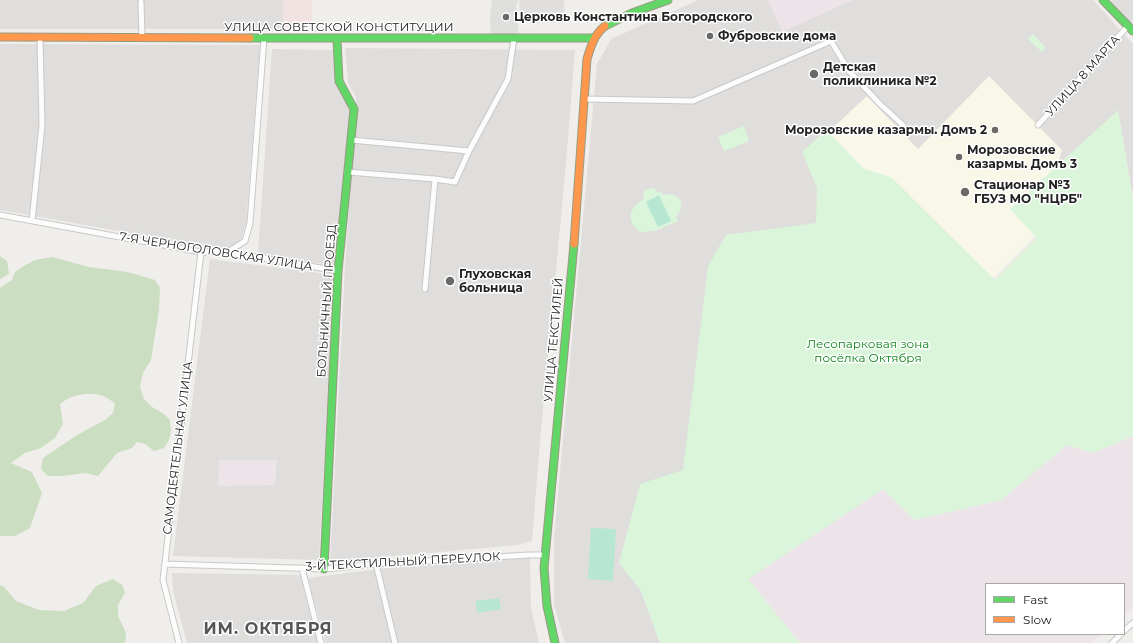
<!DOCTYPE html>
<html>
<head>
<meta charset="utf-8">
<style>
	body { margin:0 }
	#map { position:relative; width:1133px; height:643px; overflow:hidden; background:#f0eeeb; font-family:Montserrat,sans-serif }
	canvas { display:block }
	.legend { position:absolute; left:985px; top:583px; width:140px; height:52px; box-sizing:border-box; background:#fff; border:1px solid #a7a7a7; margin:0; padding:5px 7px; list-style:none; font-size:12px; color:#222 }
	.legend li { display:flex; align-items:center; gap:8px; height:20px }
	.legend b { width:20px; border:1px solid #a7a7a7 }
</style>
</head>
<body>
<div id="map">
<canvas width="1133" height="643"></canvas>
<ul class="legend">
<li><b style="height:5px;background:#63d668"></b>Fast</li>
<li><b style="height:5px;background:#ff974d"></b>Slow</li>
</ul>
</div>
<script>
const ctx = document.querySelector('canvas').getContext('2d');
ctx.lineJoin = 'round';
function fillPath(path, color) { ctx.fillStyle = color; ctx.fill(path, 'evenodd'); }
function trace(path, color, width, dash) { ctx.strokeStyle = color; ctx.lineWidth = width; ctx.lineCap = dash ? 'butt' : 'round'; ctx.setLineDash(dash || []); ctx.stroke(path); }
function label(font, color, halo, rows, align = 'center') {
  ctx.font = font + ' Montserrat,sans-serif'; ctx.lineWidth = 3; ctx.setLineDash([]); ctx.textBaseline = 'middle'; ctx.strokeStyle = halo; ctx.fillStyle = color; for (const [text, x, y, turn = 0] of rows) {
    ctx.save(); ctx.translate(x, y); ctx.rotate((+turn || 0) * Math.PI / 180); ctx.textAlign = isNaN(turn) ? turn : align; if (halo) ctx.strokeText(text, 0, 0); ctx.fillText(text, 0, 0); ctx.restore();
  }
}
fillPath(new Path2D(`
	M 0,0 L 283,0 L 283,29 L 0,29 Z
	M 698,0 L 1093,0 L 1133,44 L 1133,198 L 1118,111 L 1010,209 L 864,169 L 826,131 L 817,188 L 817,223 L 683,470 L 641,591 L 660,643 L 565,643 L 554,605 L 554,538 L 597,64 L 611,39 Z
	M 1112,0 L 1133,0 L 1133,21 L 1130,24 L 1111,1 Z
	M 0,44 L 260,45 L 246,224 L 241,239 L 226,250 L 0,210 Z
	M 345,48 L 575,50 L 566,163 L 540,442 L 532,541 L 518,545 L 330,562 L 345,267 L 356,97 L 348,83 Z
	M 272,49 L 335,50 L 336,83 L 350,111 L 334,266 L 258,253 Z
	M 210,259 L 334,275 L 319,560 L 173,556 Z
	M 530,558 L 531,608 L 539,643 L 326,643 L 308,578 L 387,568 Z
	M 172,573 L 300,575 L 318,643 L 187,643 L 173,591 Z`), '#dfdedc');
fillPath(new Path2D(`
	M 283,0 L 312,0 L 312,29 L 283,29 Z`), '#f1e3e1');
fillPath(new Path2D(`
	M 768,0 L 853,0 L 782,32 Z
	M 1133,436 L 1133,607 L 1124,615 L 1124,584 L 986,584 L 986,634 L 1102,634 L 1091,643 L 800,643 L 748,579 L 883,489 L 915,520 L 1001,500 L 1067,445 L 1093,453 Z
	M 219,460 L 277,460 L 275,485 L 218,486 Z`), '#ede4e9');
fillPath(new Path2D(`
	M 989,76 L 1062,150 L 1033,238 L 993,278 L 808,151 L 867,96 L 918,149 Z`), '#f8f7e8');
fillPath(new Path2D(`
	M 492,0 L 518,0 L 518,2 L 516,5 L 519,34 L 491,35 L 490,17 Z`), '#dededc');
fillPath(new Path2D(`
	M 0,256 L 7,261 L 9,274 L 0,279 Z
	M 52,257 L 89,267 L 128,272 L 155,280 L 160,288 L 159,310 L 151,360 L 143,373 L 140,387 L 144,399 L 152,407 L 164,414 L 170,420 L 171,431 L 169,440 L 164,448 L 154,451 L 145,444 L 137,442 L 132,448 L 117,453 L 98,476 L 86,473 L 62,476 L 48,476 L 41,469 L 43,458 L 77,435 L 105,420 L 113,413 L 115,403 C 111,401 107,397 103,396 C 90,391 70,395 60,404 L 63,424 L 55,438 L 41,448 L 25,453 L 11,463 L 32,472 L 42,493 L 30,528 L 15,536 L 0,536 L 0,288 L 12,280 L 15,272 L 22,267 L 35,260 Z
	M 113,579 L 122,585 L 125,593 L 118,605 L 118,616 L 126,633 L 125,643 L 0,643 L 0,585 L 4,587 L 16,601 L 39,610 L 64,611 L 83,603 L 96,586 Z`), '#cbdec1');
fillPath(new Path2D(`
	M 1033,34 L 1046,48 L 1042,52 L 1028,39 Z
	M 1118,110 L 1133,198 L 1133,436 L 1093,453 L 1067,445 L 1001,500 L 915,520 L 883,489 L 748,579 L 800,643 L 660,643 L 641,591 L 619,563 L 640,484 L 683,470 L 708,266 L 726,235 L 816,223 L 817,188 L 802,152 L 826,130 L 864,169 L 891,177 L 995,280 L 1037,238 L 1010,209 Z
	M 744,126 L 749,141 L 724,151 L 718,137 Z
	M 651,188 L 655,189 L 657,193 L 661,191 L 663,195 C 680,191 687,205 676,217 L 678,221 L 655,231 C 650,230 645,234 639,231 C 637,230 634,226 633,224 C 626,212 636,205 644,198 L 643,195 L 645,190 Z`), '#daf5da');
fillPath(new Path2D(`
	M 659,195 L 671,221 L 658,227 L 646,202 Z
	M 591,528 L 616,529 L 613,581 L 588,579 Z
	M 499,598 L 501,609 L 477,613 L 476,601 Z`), '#b7e6d2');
fillPath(new Path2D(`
	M 519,0 L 564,0 L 565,23 L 534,23 L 520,14 Z
	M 826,15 L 836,43 L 806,55 L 799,37 L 818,30 L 815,20 Z
	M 134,172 L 161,177 L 161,182 L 133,177 Z
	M 218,193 L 223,193 L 216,236 L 211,235 Z
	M 89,215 L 119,220 L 118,225 L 88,220 Z
	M 139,224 L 183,231 L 182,236 L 138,229 Z`), '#e0dfde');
const street = new Path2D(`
	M 141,2 L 142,38
	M 584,99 L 693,101 L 831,41 L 849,71 L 880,104 L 903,125
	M 1038,125 L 1128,26
	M 351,140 L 469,151 L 508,79 L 514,38
	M 348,172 L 435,179 L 425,289
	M 435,179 L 455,182 L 469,151
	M 0,215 L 201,252 L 228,252 L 338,271
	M 32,221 L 42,125 L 40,38
	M 228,252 L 245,241 L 250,223 L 264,38
	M 165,564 L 324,569 L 376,564 L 529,555 L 545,555
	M 376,564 L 395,643
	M 302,568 L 321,643
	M 1124,631 L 1133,623
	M 179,643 L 163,580 L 201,252
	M 1112,643 L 1121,634`);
const fast = new Path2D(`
	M 1103,0 L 1133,31
	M 605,26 L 632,13 L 668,0
	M 250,38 L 594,38
	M 324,569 L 338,271 L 354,109 L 339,81 L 337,39
	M 555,643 L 547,606 L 544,568 L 574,244`);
const slow = new Path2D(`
	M 0,37 L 250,38
	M 574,244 L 587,59 C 591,46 594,35 605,26`);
trace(street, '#c9c8c7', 7);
trace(fast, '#999a82', 9);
trace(slow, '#999a82', 9);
trace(street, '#fdfcfc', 5);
trace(fast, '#63d668', 7);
trace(slow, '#ff974d', 7);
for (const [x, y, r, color] of [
	[506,17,4,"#6a6968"],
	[710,36,4,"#6a6968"],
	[814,74,5,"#6a6968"],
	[995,130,4,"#6a6968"],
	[959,157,4,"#6a6968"],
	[965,192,5,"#6a6968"],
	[450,281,5,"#6a6968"]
]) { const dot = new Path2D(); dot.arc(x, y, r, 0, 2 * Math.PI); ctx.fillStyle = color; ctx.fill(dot); trace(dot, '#fff', 1.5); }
label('bold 12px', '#222', '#fff', [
	["Церковь Константина Богородского",514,17],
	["Фубровские дома",718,36],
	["Детская",823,67],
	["поликлиника №2",823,81],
	["Морозовские казармы. Домъ 2",987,130,"right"],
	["Морозовские",967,150],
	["казармы. Домъ 3",967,164],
	["Стационар №3",974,185],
	["ГБУЗ МО \"НЦРБ\"",974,199],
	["Глуховская",459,274],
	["больница",459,288]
], 'left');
label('12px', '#222', '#fff', [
	["УЛИЦА СОВЕТСКОЙ КОНСТИТУЦИИ",339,27],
	["УЛИЦА 8 МАРТА",1083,76,-48],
	["7-Я ЧЕРНОГОЛОВСКАЯ УЛИЦА",216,252,9],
	["БОЛЬНИЧНЫЙ ПРОЕЗД",327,301,-86],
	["УЛИЦА ТЕКСТИЛЕЙ",554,340,-85],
	["САМОДЕЯТЕЛЬНАЯ УЛИЦА",178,448,-83],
	["3-Й ТЕКСТИЛЬНЫЙ ПЕРЕУЛОК",403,562,-3]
]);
label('12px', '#0c8416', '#fff', [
	["Лесопарковая зона",868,344],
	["посёлка Октября",868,358]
]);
ctx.letterSpacing = '1px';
label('bold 16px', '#555', '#fff', [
	["ИМ. ОКТЯБРЯ",268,629]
]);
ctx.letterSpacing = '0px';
</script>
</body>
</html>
